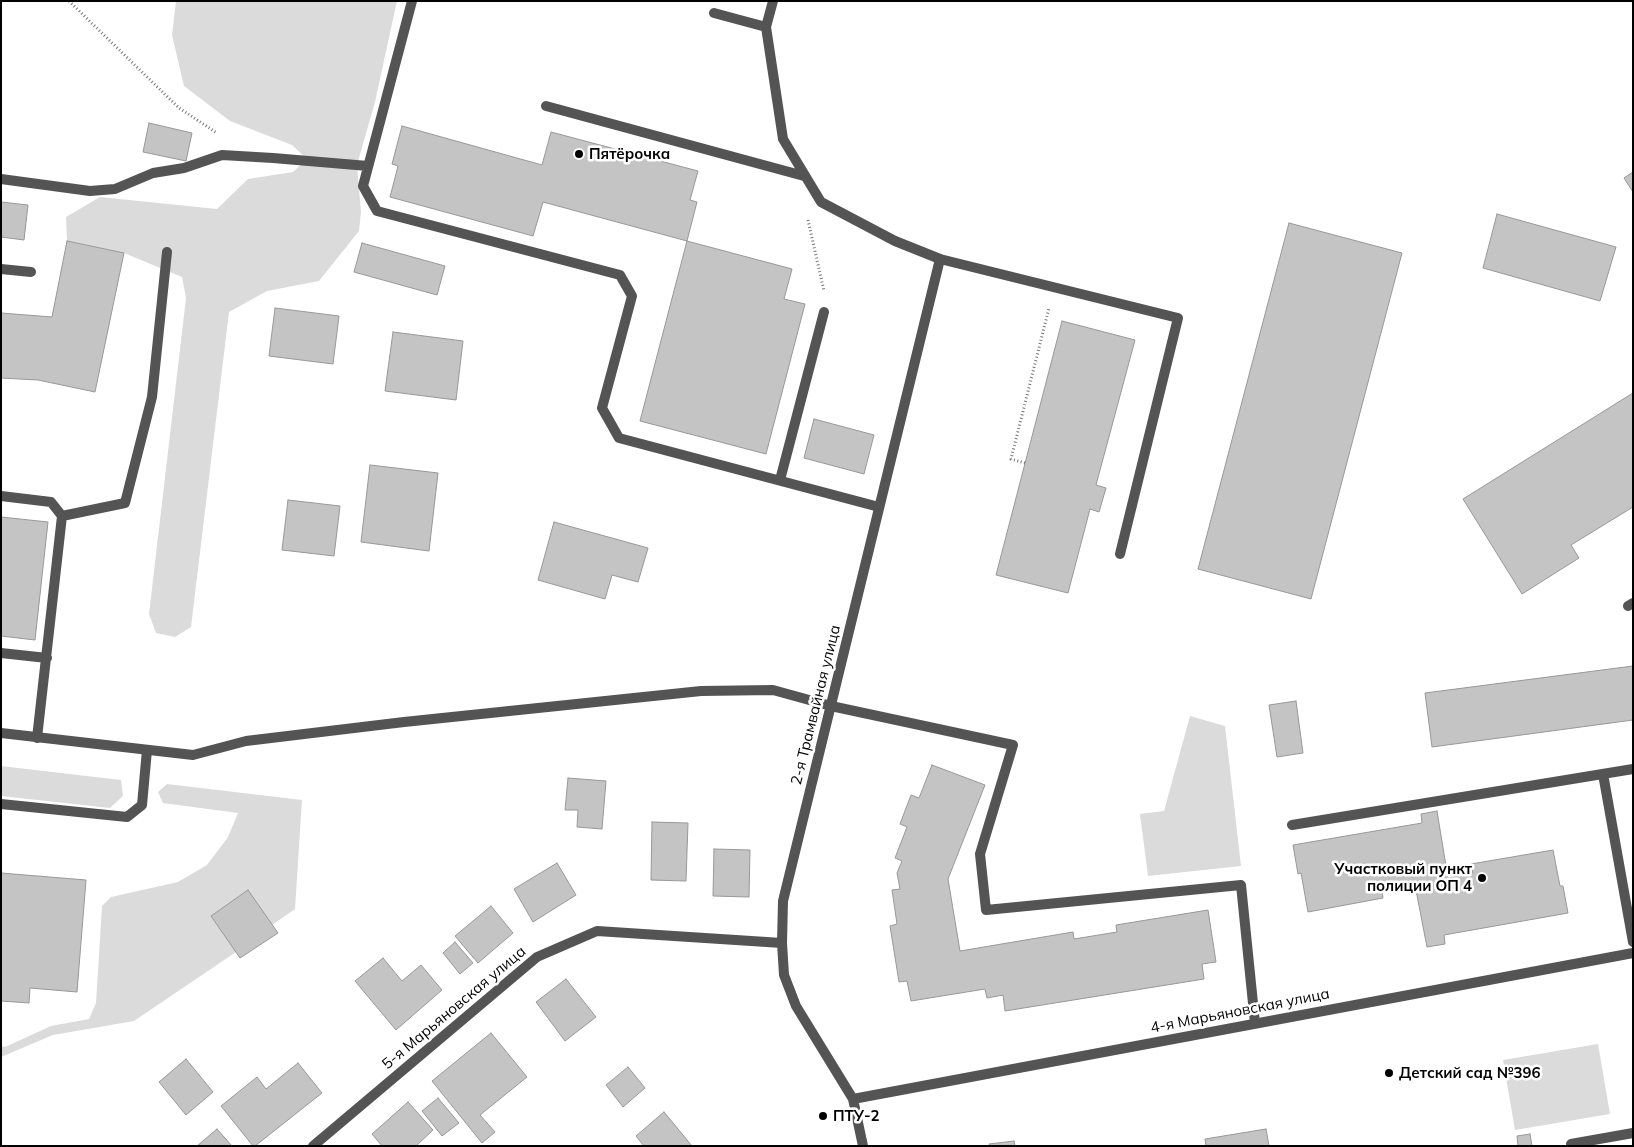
<!DOCTYPE html>
<meta charset="utf-8">
<style>
body{margin:0}
#map{position:relative;width:1634px;height:1147px;overflow:hidden;background:#fff;font-family:Mulish,sans-serif}
canvas{display:block}
.frame{position:absolute;inset:0;border:2px solid #000;pointer-events:none}
</style>
<div id="map">
<canvas width="1634" height="1147"></canvas>
<div class="frame"></div>
</div>
<script>
const c = document.querySelector('canvas').getContext('2d');
c.lineJoin = 'round';
function fill(path, color) {
  c.fillStyle = color;
  c.fill(path, 'evenodd');
}
function toPath(rows) {
  const path = new Path2D();
  for (const r of rows) {
    path.moveTo(r[0], r[1]);
    for (let i = 2; i < r.length; i += 2) path.lineTo(r[i], r[i + 1]);
  }
  return path;
}
function trace(path, color, width, dash) {
  c.strokeStyle = color;
  c.lineWidth = width;
  c.lineCap = dash ? 'butt' : 'round';
  c.setLineDash(dash || []);
  c.stroke(path);
}
function drawText(font, color, halo, rows, align = 'center') {
  c.font = font + ' Mulish,sans-serif';
  c.lineWidth = 5;
  c.setLineDash([]);
  c.textBaseline = 'middle';
  c.strokeStyle = halo;
  c.fillStyle = color;
  for (const [text, x, y, turn = 0] of rows) {
    c.save();
    c.translate(x, y);
    c.rotate((+turn || 0) * Math.PI / 180);
    c.textAlign = isNaN(turn) ? turn : align;
    if (halo) c.strokeText(text, 0, 0);
    c.fillText(text, 0, 0);
    c.restore();
  }
}
fill(toPath([
 [176,1,397,1,375,102,357,165,361,212,359,231,319,281,267,291,229,312,191,627,175,637,156,633,149,614,186,298,182,277,124,253,67,241,66,217,100,197,217,209,248,179,293,172,307,159,292,145,230,121,184,86,172,35],
 [1190,716,1225,726,1241,866,1148,876,1140,814,1164,811],
 [1,766,121,780,123,796,110,808,1,796],
 [167,784,302,800,295,909,272,925,248,890,211,916,236,952,134,1021,53,1035,1,1057,1,1046,5,1047,51,1026,89,1019,96,1003,102,906,111,897,178,882,207,865,228,837,238,813,163,803,158,792],
 [1598,1044,1610,1114,1515,1130,1503,1060]
]), '#dbdbdb');
const building = toPath([
 [149,123,192,133,186,161,143,152,149,123],
 [402,126,542,165,551,132,698,171,690,200,697,202,687,241,543,202,533,236,390,197,398,166,392,164,402,126],
 [1633,172,1633,192,1624,178,1633,172],
 [1,202,28,205,24,240,1,237,1,202],
 [1497,214,1616,247,1600,301,1483,268,1497,214],
 [1289,223,1402,253,1311,599,1198,569,1289,223],
 [67,241,124,253,95,392,38,380,1,378,1,313,52,317,67,241],
 [687,241,792,269,784,299,805,304,766,454,640,421,687,241],
 [362,243,445,266,437,295,354,272,362,243],
 [275,308,339,316,333,364,269,356,275,308],
 [1062,321,1135,340,1096,485,1106,488,1099,512,1090,509,1068,593,996,575,1062,321],
 [393,332,463,341,456,400,385,391,393,332],
 [1633,393,1633,507,1571,545,1579,558,1522,594,1463,499,1633,393],
 [814,419,874,435,864,474,804,458,814,419],
 [370,465,438,473,429,551,361,542,370,465],
 [288,500,340,506,334,556,282,550,288,500],
 [1,517,48,522,35,640,1,636,1,517],
 [554,522,648,548,638,582,612,575,605,599,538,580,554,522],
 [1633,666,1633,720,1432,747,1425,693,1633,666],
 [1296,701,1303,753,1277,757,1269,705,1296,701],
 [932,765,985,785,948,879,960,951,1073,932,1074,939,1117,932,1116,925,1208,910,1216,962,1202,964,1204,979,1005,1011,1003,995,987,998,985,989,911,1001,907,981,899,982,890,926,897,924,892,890,900,889,897,873,902,861,895,858,907,827,900,824,911,795,919,798,932,765],
 [568,778,606,781,602,829,577,827,578,810,565,810,568,778],
 [1437,811,1448,878,1473,873,1471,864,1553,850,1560,886,1563,886,1568,913,1444,935,1445,944,1427,947,1415,885,1382,891,1383,898,1308,912,1301,873,1298,874,1293,845,1422,823,1421,814,1437,811],
 [652,822,688,823,686,881,651,880,652,822],
 [714,849,750,850,749,897,713,896,714,849],
 [557,863,576,895,533,922,514,889,557,863],
 [1,873,86,880,77,992,30,988,29,1003,1,1001,1,873],
 [248,890,278,933,240,958,211,916,248,890],
 [491,906,513,933,478,963,455,936,491,906],
 [455,942,473,963,460,974,443,953,455,942],
 [383,958,402,981,421,965,442,990,396,1030,355,981,383,958],
 [566,979,596,1017,565,1041,536,1002,566,979],
 [491,1033,527,1077,480,1115,495,1132,482,1143,432,1081,491,1033],
 [186,1059,213,1092,186,1115,159,1082,186,1059],
 [298,1063,322,1093,255,1146,253,1146,221,1106,257,1077,266,1089,298,1063],
 [628,1067,645,1088,623,1107,606,1085,628,1067],
 [438,1098,459,1123,442,1136,422,1111,438,1098],
 [408,1102,433,1130,416,1146,382,1146,372,1134,408,1102],
 [664,1112,692,1146,644,1146,636,1136,664,1112],
 [217,1129,232,1146,197,1146,217,1129],
 [1266,1129,1269,1146,1206,1146,1205,1139,1266,1129],
 [1530,1134,1532,1146,1518,1146,1517,1136,1530,1134],
 [1014,1141,1015,1146,990,1146,989,1144,1014,1141]
]);
fill(building, '#c4c4c4');
trace(building, '#989898', 1);
trace(toPath([
 [69,1,179,108,217,133],
 [808,220,824,291],
 [1025,463,1011,459,1049,308]
]), '#767676', 3, [1, 2.5]);
trace(toPath([
 [412,1,363,186,377,211,620,275,632,296,602,408,619,438,879,507],
 [773,1,766,27,783,139,821,202,895,241,940,259,1178,318,1120,554],
 [714,13,766,27],
 [546,106,804,176],
 [1,179,90,191,115,189,153,173,184,168,222,155,273,158,368,166],
 [1,269,31,272],
 [780,480,824,312],
 [1,496,51,502,62,516,37,738],
 [62,516,125,503,152,397,167,252],
 [1628,606,1633,603],
 [1,653,47,658],
 [831,706,1013,745,980,854,986,910,1241,885,1255,1023],
 [1603,774,1633,942],
 [1,804,127,817,142,805,147,750],
 [1292,825,1633,769],
 [1571,1144,1633,1133]
]), '#545454', 10);
trace(toPath([
 [1,733,193,755,246,741,404,722,701,691,773,690,831,706],
 [853,1099,1633,953],
 [313,1146,537,957,597,931,782,943],
 [863,1146,853,1099,796,1006,784,975,782,943,783,901,940,259]
]), '#545454', 10);
for (const [x, y, r, color] of [
 [579,154,5,"#000"],
 [1482,878,5,"#000"],
 [1389,1073,5,"#000"],
 [823,1116,5,"#000"]
]) {
  const dot = new Path2D();
  dot.arc(x, y, r, 0, 2 * Math.PI);
  c.fillStyle = color;
  c.fill(dot);
  trace(dot, '#fff', 2);
}
drawText('bold 15px', '#000', '#fff', [
 ["Пятёрочка",589,154],
 ["Участковый пункт",1472,869,"right"],
 ["полиции ОП 4",1472,886,"right"],
 ["Детский сад №396",1399,1073],
 ["ПТУ-2",833,1116]
], 'left');
drawText('15px', '#000', '#fff', [
 ["2-я Трамвайная улица",816,705,-76],
 ["5-я Марьяновская улица",454,1008,-40],
 ["4-я Марьяновская улица",1240,1011,-11]
]);
</script>
